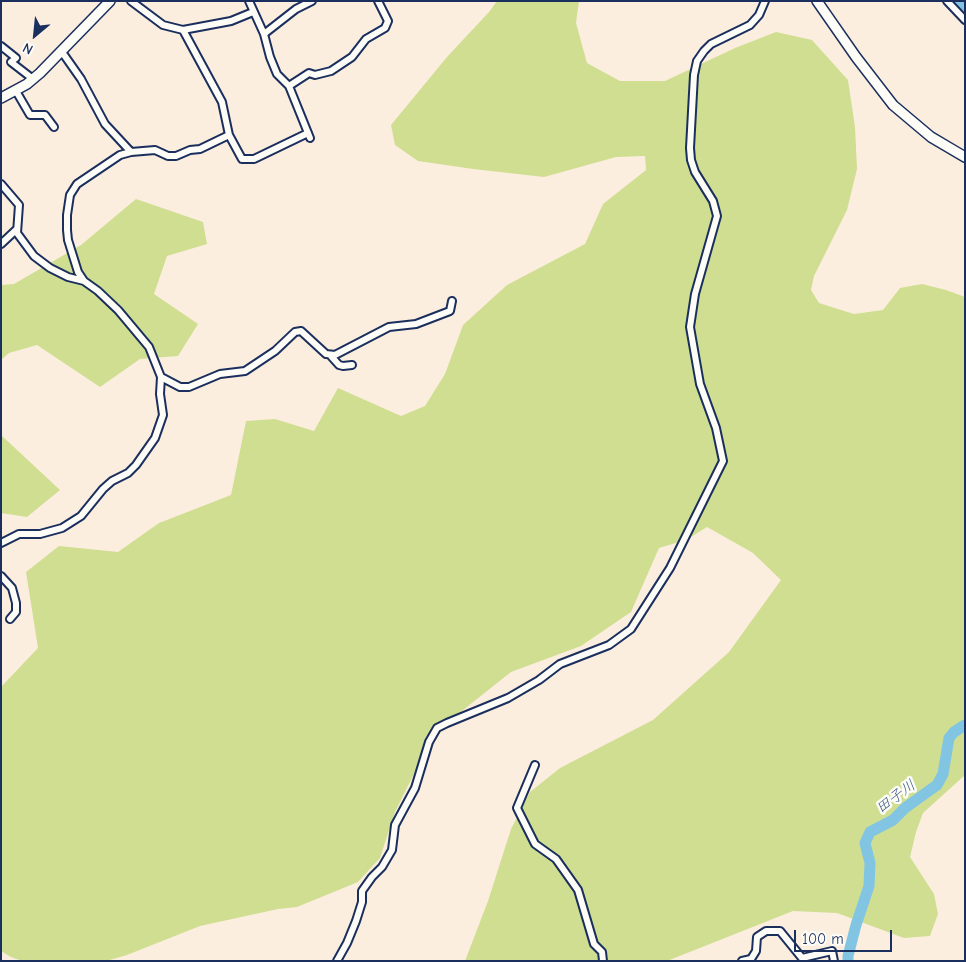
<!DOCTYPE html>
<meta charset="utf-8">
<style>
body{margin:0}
#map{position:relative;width:966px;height:962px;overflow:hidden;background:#fceedf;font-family:"Comic Neue",sans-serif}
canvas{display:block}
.frame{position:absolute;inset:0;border:2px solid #1b2f5e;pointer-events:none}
.north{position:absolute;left:10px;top:10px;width:50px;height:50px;-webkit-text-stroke:4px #fdfcf7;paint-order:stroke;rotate:208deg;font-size:14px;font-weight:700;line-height:20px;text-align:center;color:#1b2f5e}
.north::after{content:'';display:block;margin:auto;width:18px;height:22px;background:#1b2f5e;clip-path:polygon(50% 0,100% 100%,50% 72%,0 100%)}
.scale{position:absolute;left:794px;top:930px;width:98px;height:22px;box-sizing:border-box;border:2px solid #1b2f5e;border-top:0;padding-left:6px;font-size:15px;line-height:18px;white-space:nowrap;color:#1b2f5e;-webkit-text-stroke:4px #fdfcf7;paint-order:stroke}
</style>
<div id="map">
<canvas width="966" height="962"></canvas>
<div class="frame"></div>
<div class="north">N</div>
<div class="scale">100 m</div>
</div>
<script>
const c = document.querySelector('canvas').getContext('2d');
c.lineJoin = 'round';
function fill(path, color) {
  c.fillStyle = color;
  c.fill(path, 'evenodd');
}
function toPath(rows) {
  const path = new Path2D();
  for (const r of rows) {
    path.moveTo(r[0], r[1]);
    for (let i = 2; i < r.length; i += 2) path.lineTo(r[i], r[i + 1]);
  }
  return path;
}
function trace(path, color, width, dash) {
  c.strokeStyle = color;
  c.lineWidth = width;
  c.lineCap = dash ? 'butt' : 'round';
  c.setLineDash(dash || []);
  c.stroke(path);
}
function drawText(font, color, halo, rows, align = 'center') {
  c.font = font + ' "Comic Neue","Klee One",sans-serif';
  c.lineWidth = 5;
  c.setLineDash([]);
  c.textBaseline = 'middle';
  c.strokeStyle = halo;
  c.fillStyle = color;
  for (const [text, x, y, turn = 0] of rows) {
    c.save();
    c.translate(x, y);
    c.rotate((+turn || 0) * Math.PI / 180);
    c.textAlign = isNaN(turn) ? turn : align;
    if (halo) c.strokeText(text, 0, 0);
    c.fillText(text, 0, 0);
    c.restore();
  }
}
fill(toPath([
 [497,1,579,1,576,23,587,63,620,81,665,81,735,48,776,32,812,40,848,80,855,127,857,169,847,210,814,276,811,290,819,303,854,314,883,310,900,288,922,284,946,290,965,297,965,775,923,813,916,832,910,857,934,894,938,914,930,936,904,938,837,913,793,911,667,961,465,961,488,901,511,829,530,792,560,768,653,720,729,652,781,580,753,553,707,527,686,540,659,548,631,612,581,646,511,672,448,722,424,754,395,812,380,858,358,882,297,907,278,909,200,926,127,955,106,961,22,961,11,957,1,951,1,687,38,648,26,572,59,546,118,552,159,523,231,495,246,421,275,419,314,431,338,388,401,416,425,406,445,374,463,325,507,285,585,244,603,204,646,170,645,156,616,157,544,177,473,169,418,161,395,145,391,125,447,57,489,12],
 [136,199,203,222,207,244,167,256,154,294,198,324,178,356,140,359,100,387,37,345,9,353,1,360,1,285,14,284,81,245],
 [1,435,60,490,27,517,1,513]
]), '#d0de91');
trace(toPath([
 [959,1,965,6],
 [848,961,848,956,856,925,869,886,870,863,865,843,870,832,893,820,905,808,937,785,943,774,949,738,954,732,965,725]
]), '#82c5e3', 11);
const street = toPath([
 [131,1,163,25,183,30,222,102,229,135],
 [249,1,264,34,270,57,277,74,289,86,310,138],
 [947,1,965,20],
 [183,30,231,21,253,12],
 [264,34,296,9,312,1],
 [1,46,16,58,11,62,33,79],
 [62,52,81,79,105,124,131,152],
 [289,86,309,73,315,75,331,71,352,57,366,39,385,28,388,21,378,1],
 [16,91,30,115,45,115,54,127],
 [1,184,19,205,17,233,34,256,50,268,68,277,84,281],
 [1,244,17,229],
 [330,355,339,365,343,366,352,365],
 [161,377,180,387,189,387,220,374,245,371,275,351,295,332,301,331,326,354,335,355,389,327,416,324,450,311,452,301],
 [1,543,19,534,40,534,62,528,81,516,103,489,112,481,128,473,136,465,155,438,163,415,160,394,161,377,149,347,118,310,98,291,84,281,78,272,68,240,67,230,67,215,70,195,77,184,120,155,131,152,155,150,168,156,176,156,190,150,200,149,229,135,242,159,254,159,308,133],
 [1,576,12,588,16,603,16,612,10,619],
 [535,765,517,808,535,844,556,859,578,890,594,944,602,952,603,961],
 [337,961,347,943,356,921,362,902,362,891,372,877,382,867,392,850,395,825,415,788,429,742,437,728,447,723,508,698,539,680,560,664,609,645,631,629,670,568,723,461,716,428,700,384,690,327,695,294,717,216,713,201,695,172,691,160,690,148,694,75,697,61,704,51,711,44,750,25,759,15,765,1],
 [742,961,751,959,756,951,757,937,766,931,780,931,802,958,832,951,834,961]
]);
const secondary = toPath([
 [817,1,856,57,893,105,931,137,965,157],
 [1,98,27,84,40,73,110,1]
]);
trace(street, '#1b2f5e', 10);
trace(secondary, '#1b2f5e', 12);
trace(street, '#fdfcf7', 6);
trace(secondary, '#fdfcf7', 9);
drawText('italic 15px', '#3a5c86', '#fdfcf7', [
 ["田子川",896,797,-36]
]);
</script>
